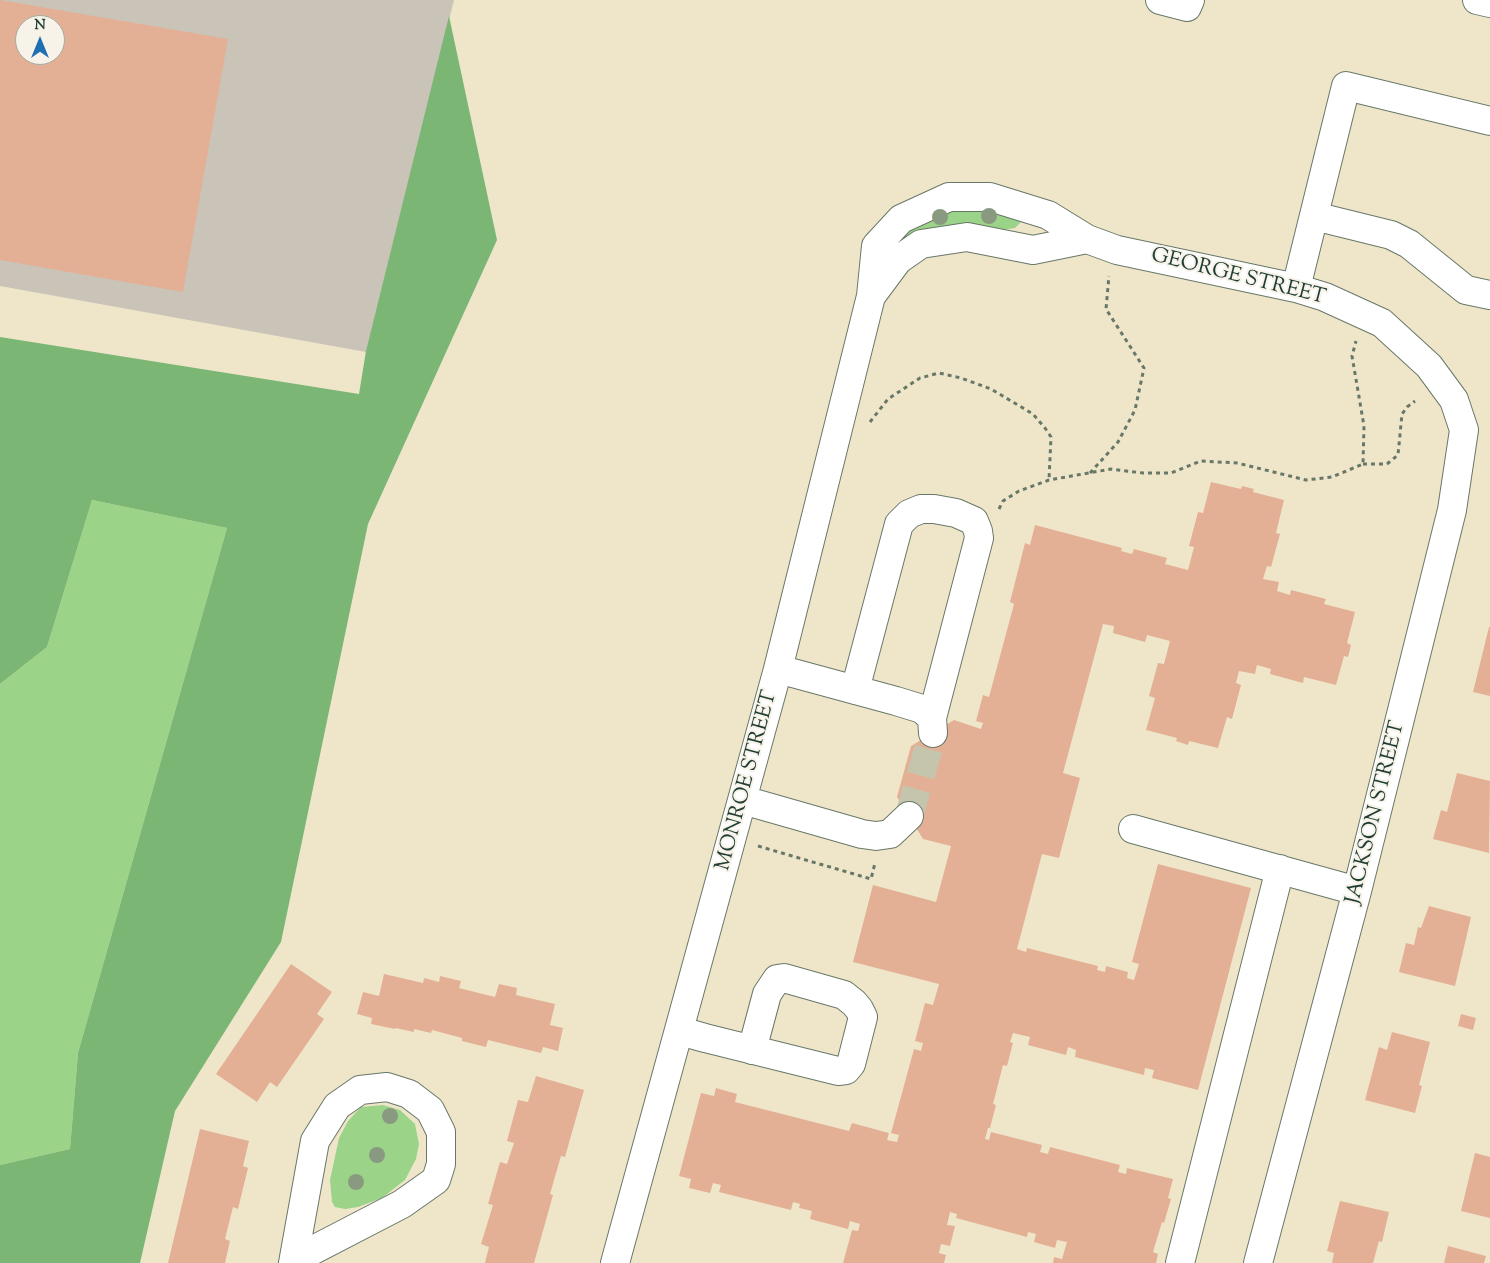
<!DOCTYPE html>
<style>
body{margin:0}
#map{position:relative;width:1490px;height:1263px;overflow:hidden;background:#efe6ca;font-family:"Sorts Mill Goudy",serif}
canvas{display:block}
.north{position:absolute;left:15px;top:15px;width:50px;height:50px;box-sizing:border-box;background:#f7f3e8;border:1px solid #a1aaa0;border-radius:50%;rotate:0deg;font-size:14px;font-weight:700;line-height:20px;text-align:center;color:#1f3d34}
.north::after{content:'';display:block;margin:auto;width:18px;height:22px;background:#1f6fb2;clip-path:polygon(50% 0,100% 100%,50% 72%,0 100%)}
</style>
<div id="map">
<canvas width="1490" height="1263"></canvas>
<div class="north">N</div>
</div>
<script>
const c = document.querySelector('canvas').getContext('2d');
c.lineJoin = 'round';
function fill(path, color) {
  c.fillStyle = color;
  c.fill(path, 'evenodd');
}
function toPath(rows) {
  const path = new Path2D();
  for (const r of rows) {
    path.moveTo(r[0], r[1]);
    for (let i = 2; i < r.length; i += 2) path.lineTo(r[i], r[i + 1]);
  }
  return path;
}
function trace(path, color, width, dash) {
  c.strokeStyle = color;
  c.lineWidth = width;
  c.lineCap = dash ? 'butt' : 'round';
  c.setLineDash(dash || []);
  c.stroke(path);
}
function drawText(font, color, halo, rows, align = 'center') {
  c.font = font + ' "Sorts Mill Goudy",serif';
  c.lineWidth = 4;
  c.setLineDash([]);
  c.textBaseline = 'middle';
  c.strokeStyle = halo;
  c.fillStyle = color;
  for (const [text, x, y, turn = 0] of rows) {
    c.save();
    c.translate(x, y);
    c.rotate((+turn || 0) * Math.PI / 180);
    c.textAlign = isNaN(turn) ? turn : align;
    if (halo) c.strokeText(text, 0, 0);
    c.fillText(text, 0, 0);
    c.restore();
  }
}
fill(toPath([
 [0,0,454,0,366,352,0,286],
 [25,25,55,25,55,55,25,55]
]), '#cac3b8');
fill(toPath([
 [967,205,1012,213,1022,221,1015,228,996,231,972,227,942,226,927,233,887,258,900,231,920,216],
 [92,500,227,528,78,1053,70,1149,0,1165,0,684,47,647],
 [383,1105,400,1110,415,1124,419,1144,416,1159,405,1180,382,1198,358,1207,345,1209,335,1207,332,1202,330,1180,339,1138,348,1121,361,1107]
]), '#9bd488');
fill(toPath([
 [449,16,497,240,368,524,281,942,175,1111,140,1263,0,1263,0,1165,70,1149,78,1053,227,528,92,500,47,647,0,684,0,337,359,394,366,351]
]), '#7cb674');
fill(toPath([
 [0,0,228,39,183,292,0,260],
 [25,25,55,25,55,55,25,55],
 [1211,482,1241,489,1242,486,1254,489,1253,492,1284,500,1276,533,1280,534,1271,567,1267,566,1263,579,1279,582,1277,591,1290,595,1291,590,1326,599,1324,604,1355,612,1347,643,1351,645,1348,657,1344,656,1336,685,1304,677,1303,683,1270,674,1271,669,1257,665,1255,674,1239,671,1236,683,1241,685,1232,719,1227,717,1218,748,1189,741,1188,745,1176,741,1177,738,1146,730,1155,698,1149,696,1158,663,1164,664,1170,641,1147,635,1145,642,1113,633,1114,626,1103,624,1063,773,1080,778,1059,858,1042,854,1017,949,1026,952,1027,948,1098,966,1097,970,1105,972,1106,966,1128,972,1127,978,1134,980,1139,964,1132,962,1158,864,1251,888,1198,1090,1152,1078,1154,1070,1145,1068,1144,1075,1075,1057,1076,1050,1068,1047,1066,1055,1028,1045,1030,1037,1013,1033,1010,1042,1013,1043,1007,1066,1003,1065,993,1104,996,1105,990,1128,988,1128,985,1139,989,1140,991,1132,1042,1145,1040,1152,1048,1154,1050,1147,1120,1165,1118,1172,1126,1174,1127,1168,1173,1179,1168,1198,1171,1199,1164,1223,1162,1222,1153,1252,1158,1254,1156,1263,1053,1263,1054,1257,1062,1259,1067,1242,1057,1240,1055,1248,1034,1242,1036,1234,1028,1232,1027,1237,956,1218,957,1214,950,1212,947,1225,955,1226,950,1246,941,1244,939,1253,946,1255,944,1263,843,1263,852,1230,858,1231,860,1224,850,1221,848,1229,810,1219,812,1211,799,1208,800,1204,793,1202,791,1210,719,1192,721,1185,713,1183,710,1193,689,1188,691,1179,679,1176,701,1093,714,1096,716,1088,737,1094,735,1102,849,1131,852,1123,889,1133,887,1140,897,1142,899,1135,891,1133,914,1049,921,1051,923,1043,915,1041,925,1003,933,1005,939,984,853,962,873,885,936,902,951,846,923,839,897,797,911,746,954,720,981,729,983,723,976,721,983,695,989,697,1014,604,1010,602,1025,543,1030,545,1035,525,1122,548,1121,551,1132,554,1134,549,1167,558,1165,564,1188,570,1194,547,1189,546,1198,512,1203,513],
 [1489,627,1490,627,1490,696,1473,692],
 [1457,773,1490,781,1489,853,1433,839,1441,810,1447,812],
 [1429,906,1471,917,1455,986,1399,972,1406,943,1414,945,1418,927,1421,928],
 [291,964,332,992,317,1014,324,1019,277,1087,270,1082,257,1102,216,1074],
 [384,974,423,983,424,978,439,982,440,976,461,981,459,988,495,997,499,984,517,988,516,995,555,1004,550,1025,563,1028,558,1051,543,1047,541,1053,488,1040,486,1047,462,1041,462,1038,432,1030,431,1033,414,1029,414,1032,395,1028,395,1029,371,1024,372,1018,357,1014,363,992,379,996],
 [1461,1014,1476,1018,1473,1030,1458,1026],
 [1392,1032,1430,1042,1419,1085,1422,1086,1415,1113,1365,1100,1379,1047,1387,1050],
 [536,1076,584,1090,565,1157,561,1156,550,1194,553,1195,534,1263,485,1263,489,1247,481,1244,493,1205,488,1204,500,1162,507,1164,514,1143,507,1141,518,1100,528,1102],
 [200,1129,249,1141,243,1166,248,1168,238,1209,233,1207,225,1239,230,1241,225,1263,168,1263],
 [1475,1153,1490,1157,1490,1218,1461,1211],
 [1340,1201,1389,1212,1382,1242,1379,1241,1373,1263,1332,1263,1334,1253,1327,1251],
 [1448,1246,1486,1256,1484,1263,1444,1263]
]), '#e3b095');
trace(toPath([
 [909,816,933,733]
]), '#c5c4ac', 28, [28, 14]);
const minor = toPath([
 [1160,0,1187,7,1190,0],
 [1477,0,1490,3],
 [1314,216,1391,235,1409,244,1466,290,1490,295],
 [1296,288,1346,86,1490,121],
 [872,295,898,260,921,244,967,237,1033,250,1087,239],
 [778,669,896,701,922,709,932,718,933,733],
 [855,690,899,524,909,514,921,509,934,509,956,513,974,521,978,531,979,538,932,718],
 [743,800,862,834,876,836,890,834,909,816],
 [1133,829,1357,891],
 [680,1031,705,1038,838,1071,846,1070,851,1064,863,1017,859,1009,854,1003,844,995,784,978,777,979,767,994,752,1050],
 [293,1263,315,1141,337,1106,360,1090,387,1087,409,1094,430,1110,441,1132,441,1164,436,1180,402,1204,294,1260],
 [615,1263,778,669,871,296,876,246,901,219,949,197,990,197,1048,215,1087,239,1117,250,1296,288,1325,297,1382,323,1429,366,1454,400,1464,430,1452,510,1357,891,1258,1263],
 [1180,1263,1280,869]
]);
trace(minor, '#687868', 30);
trace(toPath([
 [870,422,888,399,920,378,939,373,961,378,991,389,1033,414,1045,428,1051,437,1049,480],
 [1363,464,1387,464,1398,455,1402,414,1407,407,1415,401],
 [1090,473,1118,442,1135,410,1144,368,1106,309,1109,276],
 [999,509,1003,501,1019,491,1049,480,1111,469,1143,473,1171,473,1201,461,1237,463,1306,480,1332,477,1363,464,1364,426,1352,356,1356,341],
 [758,846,871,879,875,863]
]), '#687868', 3, [4, 4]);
trace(minor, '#fff', 28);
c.fillStyle = '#8a9a81';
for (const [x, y] of [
 [989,216],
 [940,217],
 [390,1116],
 [377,1155],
 [356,1182]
]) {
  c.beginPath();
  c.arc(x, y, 8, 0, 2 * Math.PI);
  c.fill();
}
drawText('21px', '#1f3d34', '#f7f3e8', [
 ["GEORGE STREET",1238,278,14],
 ["MONROE STREET",748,781,-75],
 ["JACKSON STREET",1377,813,-76]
]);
</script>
